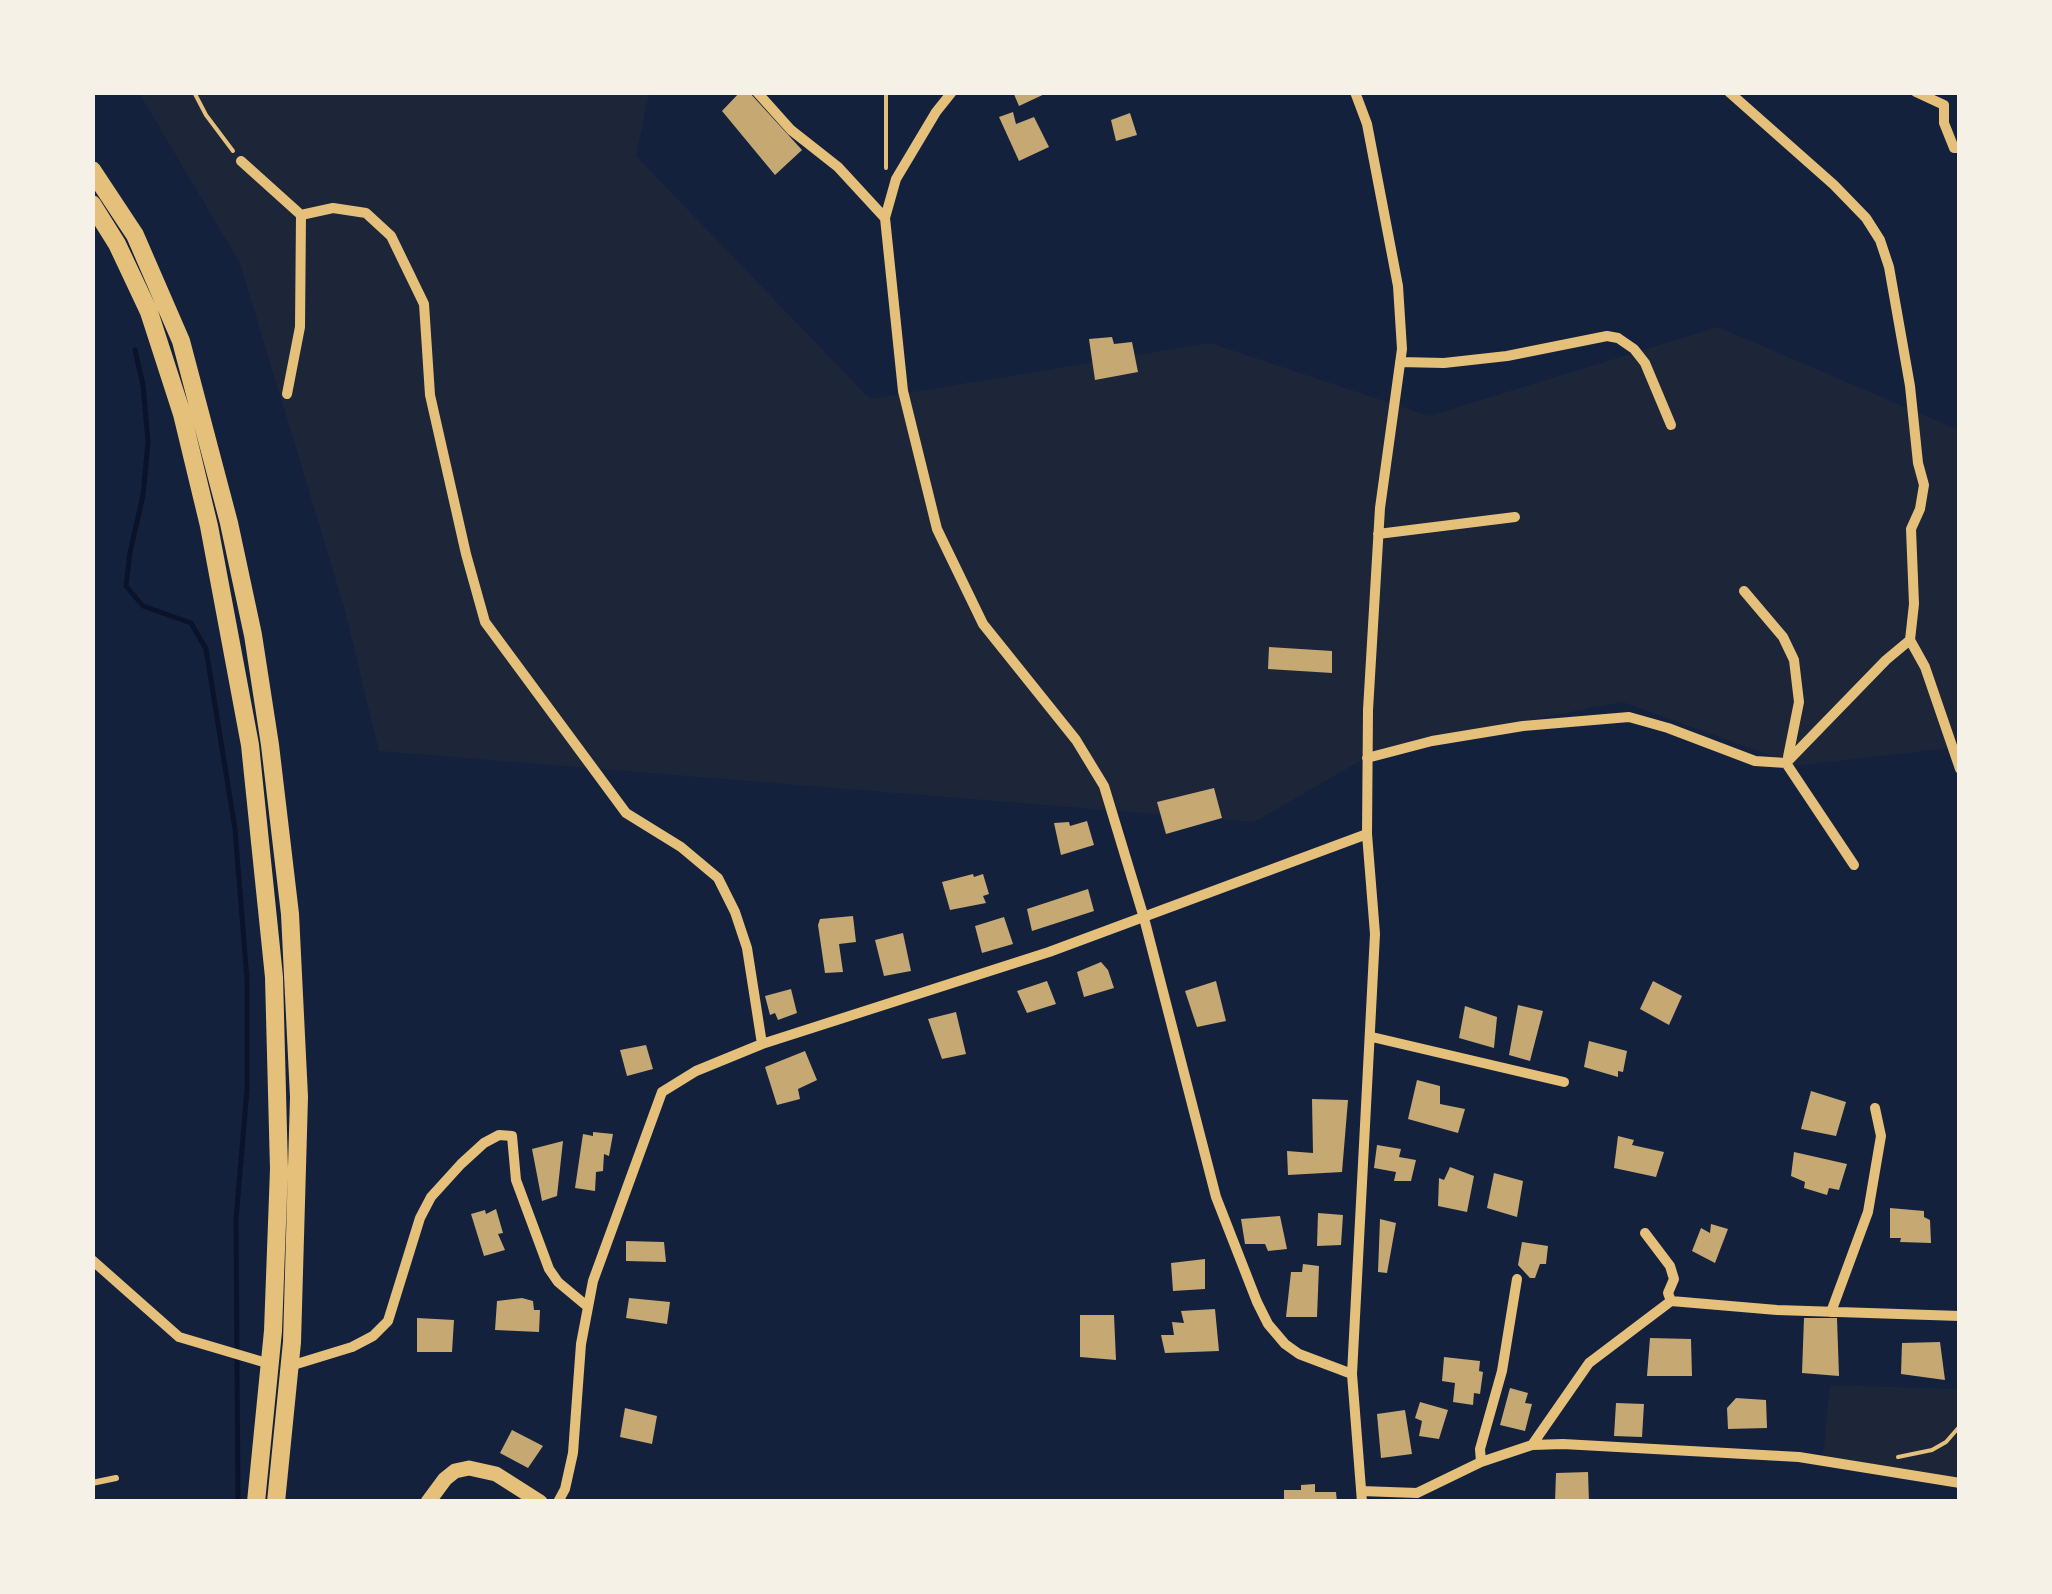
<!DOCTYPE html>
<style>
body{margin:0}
#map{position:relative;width:2052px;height:1594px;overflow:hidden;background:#14213d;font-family:"Noto Sans",sans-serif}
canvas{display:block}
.frame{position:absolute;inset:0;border:95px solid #f6f1e7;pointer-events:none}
</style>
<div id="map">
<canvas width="2052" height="1594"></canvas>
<div class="frame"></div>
</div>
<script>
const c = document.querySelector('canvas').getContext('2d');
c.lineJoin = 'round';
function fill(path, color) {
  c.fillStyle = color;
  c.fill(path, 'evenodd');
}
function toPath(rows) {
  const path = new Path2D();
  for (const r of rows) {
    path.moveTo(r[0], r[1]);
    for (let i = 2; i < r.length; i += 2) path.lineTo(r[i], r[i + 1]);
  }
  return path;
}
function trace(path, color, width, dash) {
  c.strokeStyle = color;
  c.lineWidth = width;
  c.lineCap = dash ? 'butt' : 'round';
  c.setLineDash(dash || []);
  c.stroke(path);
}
fill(toPath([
 [139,93,649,93,636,156,870,399,1210,343,1429,416,1718,327,1959,430,1959,747,1786,767,1767,754,1622,702,1381,749,1254,822,379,751,344,607,240,263],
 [1830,1385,1958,1389,1959,1480,1823,1456]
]), '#1d2539');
trace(toPath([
 [135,350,143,385,148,442,143,496,130,552,126,586,143,606,191,623,206,649,235,829,247,979,247,1090,236,1219,238,1502]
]), '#0b132b', 5);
fill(toPath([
 [740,92,749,92,802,150,775,175,722,111],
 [1013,92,1049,92,1019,106],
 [1013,112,1016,124,1034,117,1049,147,1019,161,999,117],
 [1130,113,1137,135,1116,141,1111,120],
 [1112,337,1114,344,1132,342,1138,372,1095,380,1089,339],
 [1269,647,1332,651,1332,673,1268,669],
 [1214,788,1222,818,1166,834,1157,802],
 [1087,821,1094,845,1061,855,1054,823,1069,822,1070,826],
 [973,874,974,877,983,874,989,894,983,896,986,903,950,910,942,882],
 [1088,889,1094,911,1032,931,1027,909],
 [853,916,856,942,839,944,843,972,825,973,818,925,820,919],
 [1004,917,1013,944,982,953,975,926],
 [903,933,911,971,884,976,875,940],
 [1101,962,1108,970,1114,988,1084,997,1077,972],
 [1047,981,1056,1004,1027,1013,1017,991],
 [1216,981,1226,1021,1197,1027,1185,991],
 [1653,981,1682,996,1669,1025,1640,1009],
 [791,989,797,1013,778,1020,775,1013,770,1015,765,996],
 [1518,1005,1543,1011,1530,1061,1509,1055],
 [1465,1006,1497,1017,1494,1048,1459,1038],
 [956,1012,966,1054,942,1059,928,1019],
 [1589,1041,1627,1051,1623,1072,1618,1071,1618,1077,1584,1067],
 [646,1045,653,1069,627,1076,620,1050],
 [805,1051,817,1080,798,1089,800,1099,777,1105,765,1067],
 [1417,1080,1440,1086,1440,1104,1465,1109,1458,1133,1408,1119],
 [1811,1091,1846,1102,1836,1136,1801,1129],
 [1312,1099,1348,1100,1342,1172,1288,1175,1287,1151,1313,1153],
 [593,1132,613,1134,609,1156,604,1154,603,1171,596,1172,595,1191,575,1188,583,1134,593,1136],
 [1618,1136,1634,1140,1632,1145,1664,1152,1656,1177,1614,1168],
 [563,1141,557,1196,542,1201,532,1149],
 [1377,1145,1401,1149,1399,1157,1416,1160,1411,1181,1394,1181,1396,1172,1374,1168],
 [1794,1152,1847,1164,1839,1190,1829,1188,1827,1195,1804,1188,1805,1182,1791,1176],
 [1450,1167,1474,1176,1467,1212,1438,1206,1439,1178,1444,1180],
 [1494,1173,1523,1181,1517,1217,1487,1208],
 [1890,1208,1924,1211,1924,1217,1930,1220,1931,1243,1900,1242,1901,1238,1890,1238],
 [496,1209,503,1233,498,1234,505,1250,484,1256,471,1214,485,1210,486,1214],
 [1318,1213,1343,1215,1341,1245,1317,1246],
 [1280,1216,1287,1249,1268,1251,1265,1244,1245,1244,1241,1219],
 [1380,1219,1396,1223,1387,1273,1378,1272],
 [1711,1224,1728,1229,1715,1263,1692,1251,1701,1228,1710,1233],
 [626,1241,664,1242,666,1262,626,1261],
 [1522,1242,1548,1246,1546,1264,1540,1264,1535,1278,1530,1278,1518,1265],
 [1205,1259,1205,1289,1173,1291,1171,1263],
 [1303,1264,1319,1266,1317,1317,1286,1317,1291,1272,1302,1272],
 [522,1298,533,1301,534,1310,540,1310,539,1332,495,1330,497,1301],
 [629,1298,670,1302,667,1324,626,1318],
 [1215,1309,1219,1351,1165,1353,1161,1335,1174,1335,1172,1322,1184,1323,1181,1311],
 [1080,1315,1114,1315,1116,1360,1080,1357],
 [417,1318,454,1320,452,1352,417,1352],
 [1804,1318,1837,1318,1839,1376,1802,1373],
 [1650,1338,1691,1339,1692,1376,1647,1376],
 [1940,1342,1945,1380,1901,1374,1902,1343],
 [1444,1357,1480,1361,1479,1371,1483,1372,1480,1394,1474,1393,1473,1405,1453,1402,1455,1383,1442,1381],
 [1510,1388,1528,1393,1525,1403,1532,1404,1525,1431,1500,1425],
 [1736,1398,1766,1400,1767,1428,1728,1429,1727,1408],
 [1420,1402,1448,1410,1439,1439,1419,1436,1422,1421,1415,1418],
 [1616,1403,1644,1404,1642,1437,1614,1436],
 [625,1408,657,1416,652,1444,620,1437],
 [1405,1410,1412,1454,1381,1458,1377,1414],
 [512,1430,543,1446,528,1468,500,1453],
 [1588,1472,1589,1502,1555,1502,1556,1473],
 [1315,1484,1315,1492,1336,1492,1337,1502,1284,1502,1284,1490,1301,1490,1301,1485]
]), '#c6a872');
trace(toPath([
 [194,92,206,115,233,151],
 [886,92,886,168],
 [1898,1457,1932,1450,1946,1442,1960,1426]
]), '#e5c07b', 4);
trace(toPath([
 [92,1483,116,1478]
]), '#e5c07b', 6);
trace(toPath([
 [757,92,791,130,838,167,885,218,896,179,936,112,952,92],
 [1355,92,1367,124,1398,286,1402,349,1380,508,1368,710,1367,834,1375,934,1352,1374,1362,1502],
 [1729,92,1834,185,1866,218,1880,240,1889,267,1910,386,1918,463,1924,485,1920,509,1911,529,1914,604,1910,640],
 [1916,92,1944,105,1944,123,1954,148,1960,148],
 [241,161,301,215],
 [885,218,903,391,937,529,983,624,1076,740,1104,786,1144,918,1216,1197,1257,1302,1268,1324,1285,1344,1299,1354,1352,1374],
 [1400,362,1444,363,1507,356,1607,336,1618,338,1634,349,1645,363,1671,425],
 [287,394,300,327,301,215,333,208,366,213,391,236,424,304,430,395,466,554,485,622,626,813,681,847,718,878,735,912,747,948,762,1044],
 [1378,534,1515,517],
 [1744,591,1783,637,1794,660,1799,702,1788,757],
 [1367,758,1432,741,1523,726,1629,717,1668,728,1755,761,1786,763],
 [1786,763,1886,660,1910,640,1925,667,1960,769],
 [1786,763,1854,865],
 [1372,1037,1564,1082],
 [1645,1233,1670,1266,1674,1279,1668,1293,1671,1301],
 [92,1260,179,1337,270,1364],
 [1831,1312,1868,1212,1881,1136,1875,1108],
 [290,1366,352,1347,373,1336,388,1321,420,1218,431,1197,461,1164,484,1143,499,1135,512,1136,516,1180,549,1269,558,1282,588,1307],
 [1532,1445,1589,1363,1671,1301,1777,1310,1960,1316],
 [1481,1462,1480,1449,1502,1371,1517,1279],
 [1361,1491,1417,1493,1481,1462,1532,1445,1563,1444,1799,1457,1960,1483],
 [558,1502,565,1489,573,1453,581,1344,593,1281,662,1092,696,1071,762,1044,1049,952,1367,834]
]), '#e5c07b', 10);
trace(toPath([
 [428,1502,445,1479,455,1471,469,1468,496,1474,540,1502]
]), '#e5c07b', 15);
trace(toPath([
 [92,170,135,235,181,341,229,523,253,635,270,745,290,914,299,1097,292,1342,276,1502],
 [92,204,117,244,149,312,182,414,209,526,250,745,274,977,279,1169,273,1331,256,1502]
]), '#e5c07b', 18);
</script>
